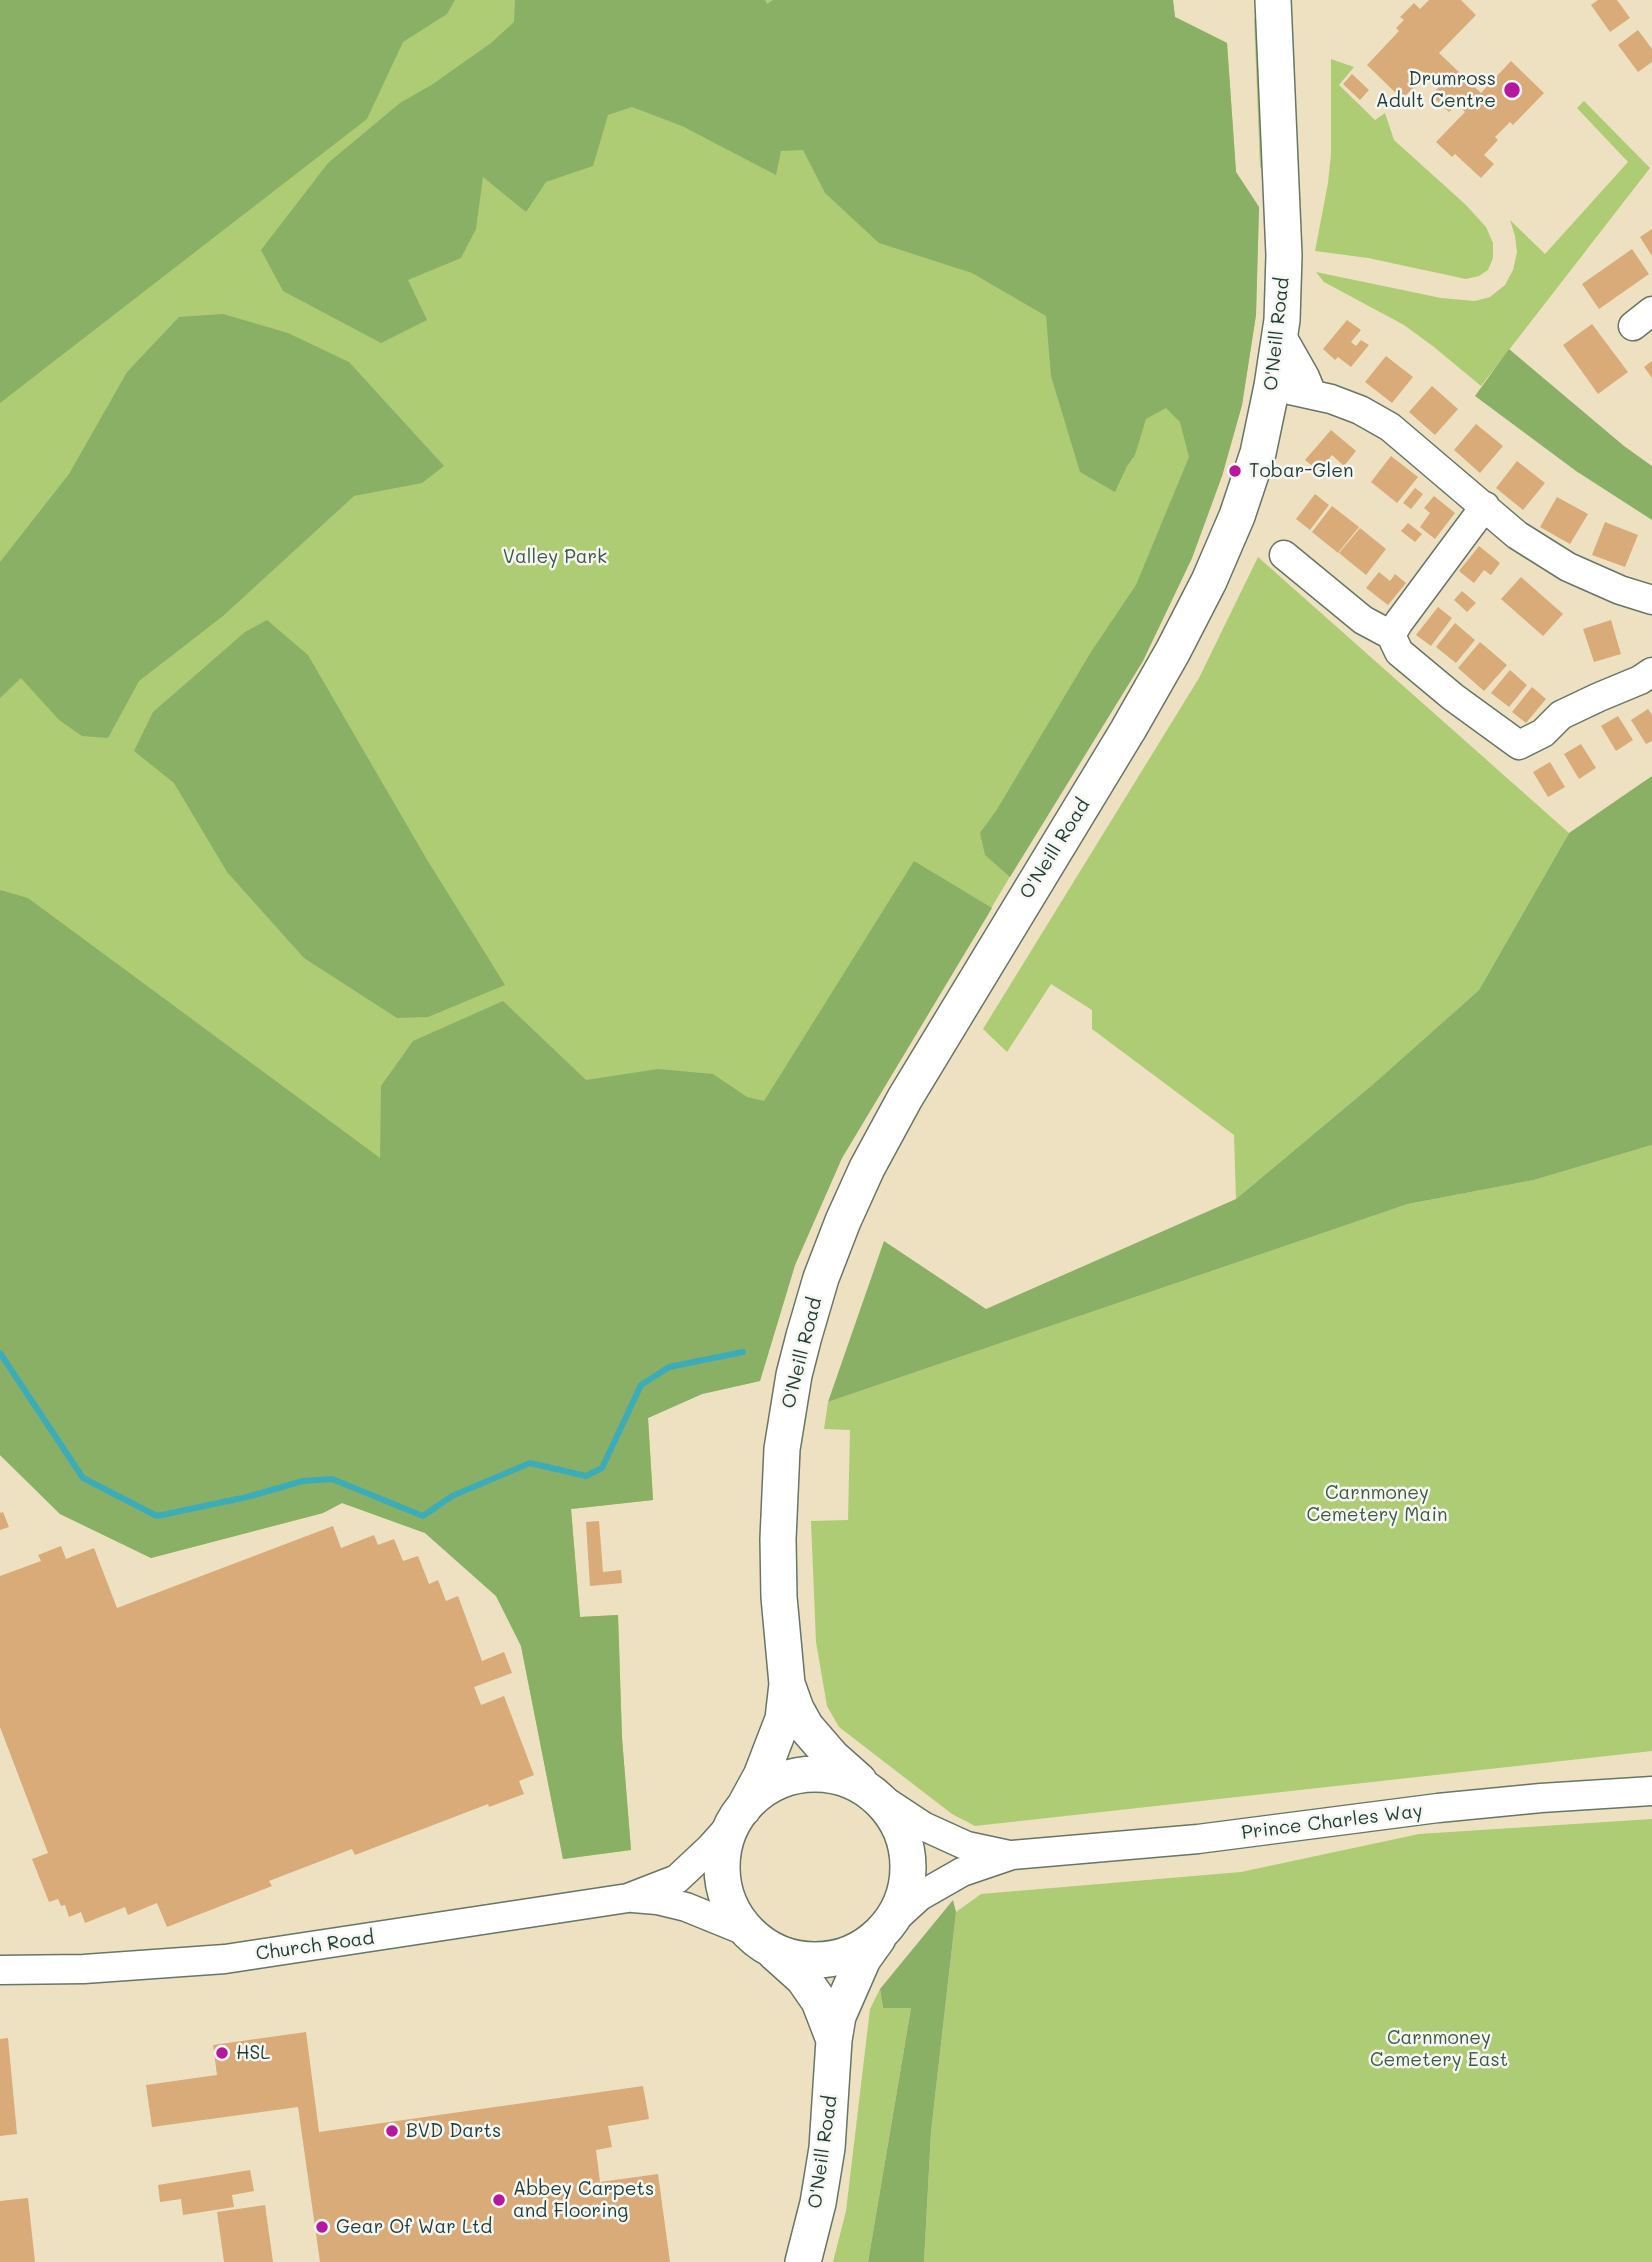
<!DOCTYPE html>
<style>
body{margin:0}
canvas{display:block;background:#ede1c2}
</style>
<canvas width="1652" height="2262"></canvas>
<script>
const c = document.querySelector('canvas').getContext('2d');
c.lineJoin = 'round';
function fill(path, color) {
  c.fillStyle = color;
  c.fill(path, 'evenodd');
}
function toPath(rows) {
  const path = new Path2D();
  for (const r of rows) {
    if (r.length === 3) {
      path.moveTo(r[0] + r[2], r[1]);
      path.arc(r[0], r[1], r[2], 0, 2 * Math.PI);
      continue;
    }
    path.moveTo(r[0], r[1]);
    for (let i = 2; i < r.length; i += 2) path.lineTo(r[i], r[i + 1]);
  }
  return path;
}
function trace(path, color, width, dash) {
  c.strokeStyle = color;
  c.lineWidth = width;
  c.lineCap = dash ? 'butt' : 'round';
  c.setLineDash(dash || []);
  c.stroke(path);
}
function drawText(font, color, halo, rows, align = 'center') {
  c.font = font + ' Mali,sans-serif';
  c.lineWidth = 5;
  c.setLineDash([]);
  c.textBaseline = 'middle';
  c.strokeStyle = halo;
  c.fillStyle = color;
  for (const [text, x, y, turn = 0] of rows) {
    c.save();
    c.translate(x, y);
    c.rotate((+turn || 0) * Math.PI / 180);
    c.textAlign = isNaN(turn) ? turn : align;
    if (halo) c.strokeText(text, 0, 0);
    c.fillText(text, 0, 0);
    c.restore();
  }
}
fill(toPath([
 [0,0,1173,0,1175,17,1227,43,1236,172,1259,207,1256,315,1242,405,1222,476,1192,558,1159,627,842,1158,795,1265,760,1381,702,1394,648,1418,653,1500,571,1509,580,1617,618,1615,622,1738,631,1850,563,1859,521,1646,496,1596,425,1533,342,1503,323,1513,151,1558,60,1514,0,1455],
 [1254,18,1258,18,1267,168,1263,170,1260,167],
 [1331,59,1354,67,1339,85,1375,120,1385,113,1394,140,1466,205,1486,227,1493,243,1493,258,1488,270,1479,276,1466,279,1368,258,1315,251,1328,183,1331,154],
 [1584,101,1650,168,1481,386,1434,347,1404,325,1324,282,1316,272,1441,298,1475,301,1490,297,1505,285,1513,270,1517,252,1515,236,1510,220,1545,254,1628,162,1577,108],
 [1258,557,1569,833,1479,990,1371,1086,1236,1199,1234,1135,1092,1029,1092,1010,1051,984,1007,1052,983,1029,1199,678],
 [1652,1145,1652,1751,975,1826,952,1814,839,1727,827,1706,816,1642,811,1521,848,1520,850,1430,824,1429,828,1402,1408,1204,1534,1180],
 [1652,1819,1652,2262,924,2262,931,2132,956,1912,981,1894,1241,1872,1419,1834],
 [880,1989,883,2008,911,2008,868,2262,833,2262,846,2211,870,2009]
]), '#aecc74');
fill(toPath([
 [0,0,455,0,447,14,403,42,367,119,0,403],
 [515,0,765,0,767,4,773,0,1173,0,1175,17,1227,43,1236,172,1259,207,1256,315,1242,405,1222,476,1192,558,1143,661,1010,877,985,855,980,833,996,811,1091,652,1136,585,1189,457,1180,422,1166,408,1146,419,1135,455,1127,466,1115,492,1080,472,1051,376,1046,316,972,273,879,243,825,193,803,150,781,151,776,175,682,126,632,107,608,115,593,166,546,182,526,212,483,177,476,229,461,258,408,280,427,320,381,343,283,291,261,250,328,163,400,103,433,84,491,43,514,22],
 [223,314,288,333,349,362,444,466,422,483,354,496,223,616,139,681,108,738,82,736,59,720,21,678,0,698,0,562,69,474,127,372,179,317],
 [1509,349,1624,446,1652,466,1652,520,1576,471,1475,396],
 [267,620,308,655,426,858,505,985,428,1017,397,1018,304,958,227,872,174,783,134,751,153,712,245,632],
 [1652,776,1652,1145,1534,1180,1408,1204,828,1402,884,1241,986,1309,1236,1199,1371,1086,1479,990,1569,833],
 [914,861,992,908,842,1158,795,1265,760,1381,702,1394,648,1418,653,1500,571,1509,580,1617,618,1615,622,1738,631,1850,563,1859,521,1646,496,1596,425,1533,342,1503,323,1513,151,1558,60,1514,0,1455,0,890,28,898,380,1158,381,1086,413,1041,503,1001,586,1080,658,1069,713,1074,747,1097,764,1101],
 [953,1900,956,1912,931,2132,924,2262,868,2262,911,2008,883,2008,880,1989]
]), '#8ab066');
trace(toPath([
 [0,1353,83,1478,157,1516,247,1497,303,1481,332,1479,423,1516,452,1496,530,1463,586,1476,602,1468,641,1385,669,1367,743,1352]
]), '#3cacb8', 6);
fill(toPath([
 [1429,0,1461,0,1476,15,1439,53,1481,93,1511,61,1544,93,1513,125,1510,122,1495,137,1498,140,1484,155,1494,164,1481,178,1455,154,1452,157,1436,142,1465,112,1457,104,1449,112,1431,95,1439,87,1422,71,1410,83,1414,87,1402,99,1367,65,1399,31,1396,28,1404,20,1400,17,1414,3,1420,9],
 [1598,0,1617,0,1630,18,1610,32,1591,5],
 [1638,30,1652,49,1652,62,1638,72,1618,45],
 [1352,74,1369,90,1360,100,1343,84],
 [1652,229,1652,256,1640,237],
 [1632,249,1649,274,1599,309,1582,284],
 [1347,320,1361,330,1351,342,1356,346,1361,340,1369,345,1351,367,1338,357,1335,360,1323,349],
 [1592,324,1628,372,1598,394,1563,345],
 [1386,356,1413,377,1392,403,1365,382],
 [1652,361,1652,378,1644,367],
 [1432,386,1458,409,1435,435,1409,412],
 [1476,424,1503,446,1480,473,1454,450],
 [1331,430,1356,451,1344,466,1332,455,1319,471,1305,460],
 [1391,456,1418,477,1397,503,1371,482],
 [1517,461,1545,483,1523,510,1496,488],
 [1415,488,1423,494,1411,509,1403,503],
 [1315,494,1329,505,1310,530,1296,519],
 [1434,496,1455,513,1435,539,1420,527,1430,513,1424,508],
 [1557,497,1588,514,1570,544,1540,527],
 [1332,506,1359,527,1338,553,1312,532],
 [1605,522,1638,535,1625,567,1592,555],
 [1408,523,1422,534,1415,542,1401,531],
 [1360,528,1386,549,1366,575,1339,553],
 [1479,546,1500,563,1491,575,1484,570,1474,583,1459,571],
 [1379,572,1390,581,1395,574,1406,583,1388,605,1366,588],
 [1521,577,1563,614,1543,636,1501,599],
 [1462,591,1476,603,1467,612,1454,600],
 [1438,607,1452,618,1431,646,1416,635],
 [1611,620,1621,654,1594,662,1583,629],
 [1455,623,1475,640,1456,663,1436,647],
 [1480,642,1507,665,1484,691,1458,668],
 [1510,670,1527,685,1509,707,1491,693],
 [1532,687,1546,699,1526,723,1512,712],
 [1648,709,1652,715,1652,741,1646,744,1631,720],
 [1618,716,1633,740,1616,751,1601,726],
 [1581,744,1596,768,1579,779,1564,754],
 [1550,762,1565,787,1548,797,1533,772],
 [3,1512,9,1527,0,1530,0,1513],
 [599,1521,603,1572,621,1570,622,1583,590,1586,586,1522],
 [333,1526,341,1548,374,1535,378,1545,394,1539,403,1561,418,1556,429,1584,438,1580,446,1601,458,1596,482,1661,504,1652,512,1673,474,1687,481,1705,504,1696,534,1775,519,1781,524,1794,489,1807,488,1804,355,1855,352,1849,269,1881,272,1886,167,1927,157,1903,128,1915,125,1907,85,1923,81,1912,69,1917,65,1905,61,1906,58,1899,49,1902,32,1859,48,1853,0,1727,0,1576,41,1561,38,1555,61,1546,66,1559,94,1548,117,1608],
 [306,2032,319,2132,643,2086,649,2119,608,2126,612,2147,596,2150,600,2182,658,2174,670,2262,320,2262,298,2107,152,2127,146,2085,217,2075,213,2045],
 [8,2038,17,2134,0,2136,0,2039],
 [250,2170,254,2191,232,2195,234,2207,183,2215,181,2199,160,2202,158,2185],
 [28,2198,35,2262,0,2262,0,2201],
 [265,2205,273,2262,224,2262,217,2212]
]), '#d8ab78');
const minor = toPath([
 [1633,326,1652,311],
 [1280,333,1305,377,1312,394],
 [1272,386,1331,399,1360,410,1390,427,1517,535,1568,567,1620,590,1652,600],
 [1485,506,1399,622,1391,635,1399,652,1453,697,1519,745,1543,733,1561,715,1599,697,1640,680,1652,672],
 [1284,555,1363,620,1391,635],
 [873,1793,923,1826,967,1846,1009,1855],
 [633,1898,657,1900,686,1907,750,1933],
 [886,1927,920,1896,962,1872,1012,1855,1198,1839,1438,1808,1541,1798,1652,1791],
 [0,1970,84,1969,225,1959,628,1898,677,1879,710,1848,735,1820]
]);
const major = toPath([
 [787,1684,796,1709,806,1727,832,1757,859,1781],
 [815,1867,93],
 [743,1809,761,1776,783,1719,787,1684,779,1597,778,1539,782,1449,794,1375,804,1336,821,1278,843,1221,867,1168,905,1098,1128,730,1173,651,1209,581,1237,516,1258,453,1272,386,1282,320,1284,255,1273,0],
 [774,1952,803,1978,819,2001,834,2040],
 [803,2262,818,2203,827,2148,834,2040,838,2016,863,1959,878,1938]
]);
trace(minor, '#677666', 31);
trace(major, '#677666', 38);
trace(minor, '#fff', 28);
trace(major, '#fff', 35);
for (const [x, y, r, color] of [
 [1512,90,9,"#b5179e"],
 [1235,471,7,"#b5179e"],
 [222,2053,7,"#b5179e"],
 [392,2131,7,"#b5179e"],
 [499,2200,7,"#b5179e"],
 [322,2227,7,"#b5179e"]
]) {
  const dot = new Path2D();
  dot.arc(x, y, r, 0, 2 * Math.PI);
  c.fillStyle = color;
  c.fill(dot);
  trace(dot, '#f6f6f2', 2.5);
}
drawText('19px', '#1f3d34', '#f6f6f2', [
 ["Drumross",1496,79,"right"],
 ["Adult Centre",1496,101,"right"],
 ["Tobar-Glen",1249,471],
 ["HSL",236,2053],
 ["BVD Darts",406,2131],
 ["Abbey Carpets",513,2189],
 ["and Flooring",513,2211],
 ["Gear Of War Ltd",336,2227]
], 'left');
drawText('19px', '#1f3d34', '#f6f6f2', [
 ["O'Neill Road",1277,334,-84],
 ["O'Neill Road",1055,849,-58],
 ["O'Neill Road",802,1353,-76],
 ["Prince Charles Way",1332,1822,-7],
 ["Church Road",315,1946,-8],
 ["O'Neill Road",823,2152,-82]
]);
drawText('19px', '#3c5a41', '#f6f6f2', [
 ["Valley Park",555,557],
 ["Carnmoney",1377,1493],
 ["Cemetery Main",1377,1515],
 ["Carnmoney",1439,2038],
 ["Cemetery East",1439,2060]
]);
</script>
